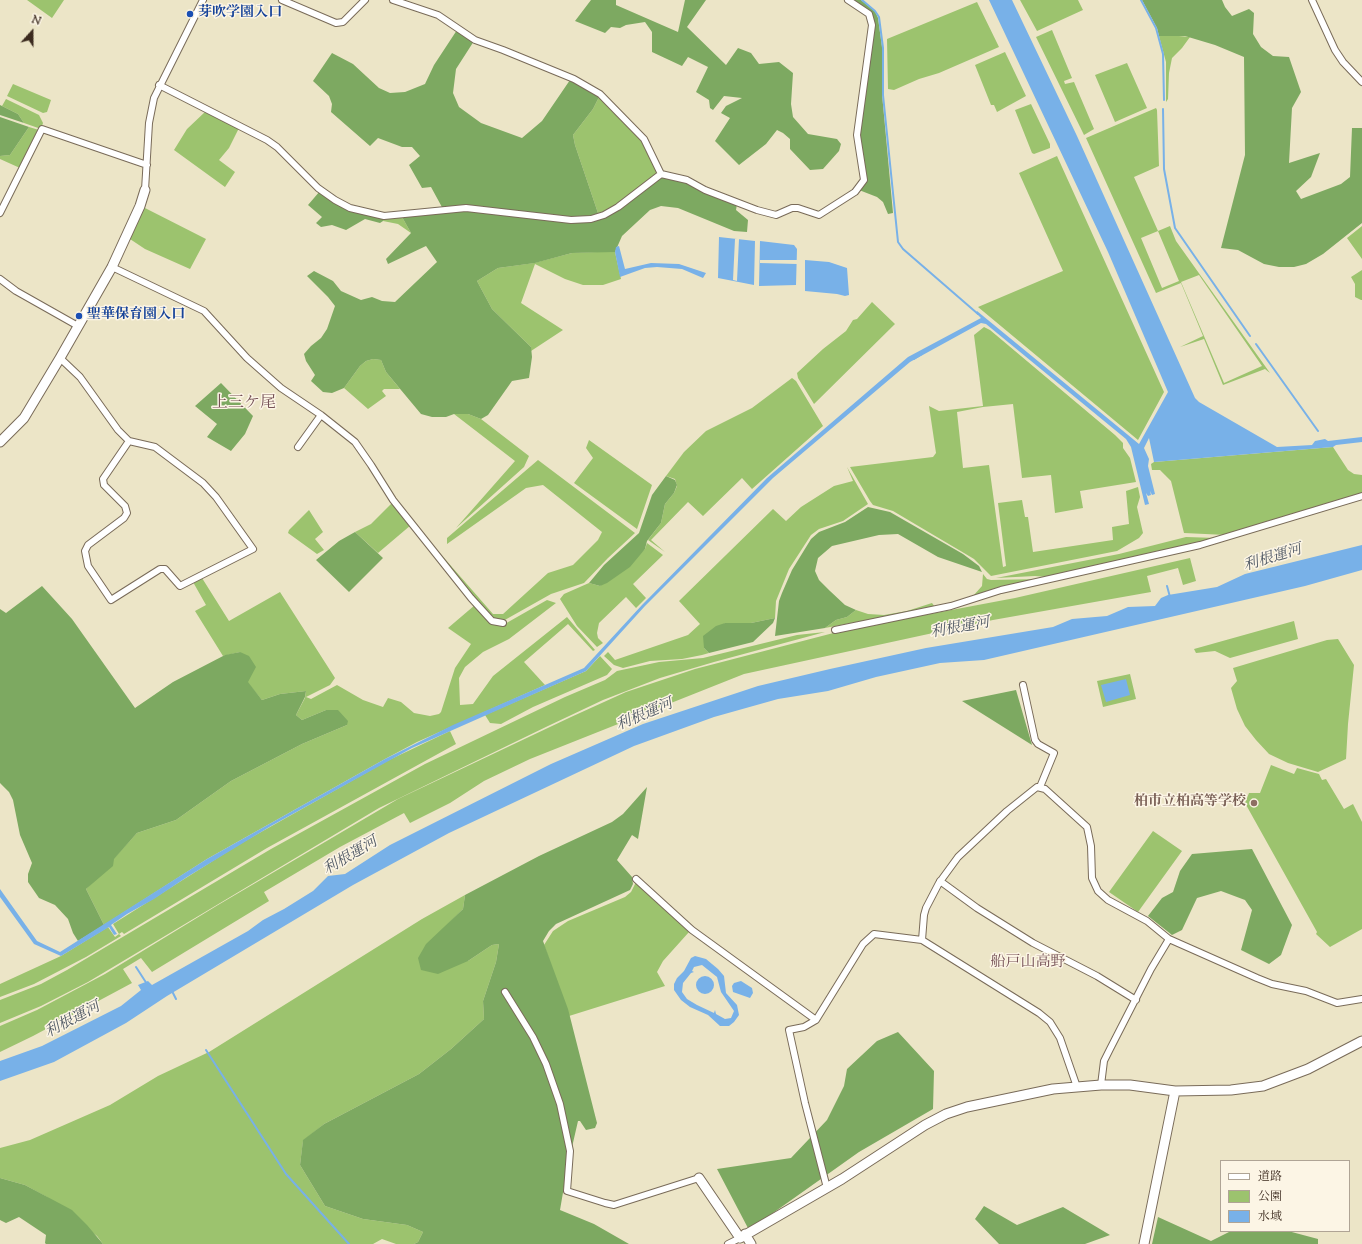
<!DOCTYPE html>
<meta charset="utf-8">
<style>
body{margin:0}
#map{position:relative;width:1362px;height:1244px;overflow:hidden;background:#ece5c7;font-family:"Sorts Mill Goudy","Noto Serif JP",serif}
canvas{display:block}
.legend{position:absolute;left:1220px;top:1160px;width:130px;height:72px;box-sizing:border-box;background:#fcf5e5;border:1px solid #afa495;margin:0;padding:5px 7px;list-style:none;font-size:12px;color:#3b2a1e}
.legend li{display:flex;align-items:center;gap:8px;height:20px}
.legend b{width:20px;border:1px solid #afa495}
.north{position:absolute;left:12px;top:12px;width:40px;height:40px;-webkit-text-stroke:3px #fcf5e5;paint-order:stroke;rotate:21deg;font-size:11px;font-weight:700;line-height:16px;text-align:center;color:#3b2a1e}
.north::after{content:'';display:block;margin:auto;width:14px;height:18px;background:#3b2a1e;clip-path:polygon(50% 0,100% 100%,50% 72%,0 100%)}
</style>
<div id="map">
<canvas width="1362" height="1244"></canvas>
<ul class="legend">
<li><b style="height:5px;background:#fff"></b>道路</li>
<li><b style="height:11px;background:#9cc36e"></b>公園</li>
<li><b style="height:11px;background:#78b1e8"></b>水域</li>
</ul>
<div class="north">N</div>
</div>
<script>
const c = document.querySelector('canvas').getContext('2d');
c.lineJoin = 'round';
function fill(path, color) {
  c.fillStyle = color;
  c.fill(path, 'evenodd');
}
function toPath(rows) {
  const path = new Path2D();
  for (const r of rows) {
    if (r.length === 3) {
      path.moveTo(r[0] + r[2], r[1]);
      path.arc(r[0], r[1], r[2], 0, 2 * Math.PI);
      continue;
    }
    path.moveTo(r[0], r[1]);
    for (let i = 2; i < r.length; i += 2) path.lineTo(r[i], r[i + 1]);
  }
  return path;
}
function trace(path, color, width, dash) {
  c.strokeStyle = color;
  c.lineWidth = width;
  c.lineCap = dash ? 'butt' : 'round';
  c.setLineDash(dash || []);
  c.stroke(path);
}
function drawText(font, color, halo, rows, align = 'center') {
  c.font = font + ' "Sorts Mill Goudy","Noto Serif JP",serif';
  c.lineWidth = 3;
  c.setLineDash([]);
  c.textBaseline = 'middle';
  c.strokeStyle = halo;
  c.fillStyle = color;
  for (const [text, x, y, turn = 0] of rows) {
    c.save();
    c.translate(x, y);
    c.rotate((+turn || 0) * Math.PI / 180);
    c.textAlign = isNaN(turn) ? turn : align;
    if (halo) c.strokeText(text, 0, 0);
    c.fillText(text, 0, 0);
    c.restore();
  }
}
fill(toPath([
 [27,0,64,0,52,18],
 [1020,0,1078,0,1083,10,1037,31],
 [977,2,999,47,939,73,919,79,894,90,888,89,887,39],
 [1052,30,1072,78,1064,81,1065,84,1074,82,1094,129,1084,135,1036,37],
 [1168,35,1190,37,1182,48,1172,58,1169,73,1168,99,1166,102,1166,62,1159,36],
 [1005,52,1026,96,997,112,994,105,991,105,975,65],
 [1127,63,1147,108,1115,122,1095,75],
 [13,84,51,100,47,112,43,113,7,96],
 [600,95,640,134,659,174,620,204,599,216,575,145,573,135,593,109],
 [6,99,39,115,43,123,41,129,24,123,18,114,2,106],
 [1031,104,1050,144,1050,148,1034,154,1032,153,1015,110],
 [1156,108,1157,110,1159,166,1134,177,1158,231,1170,226,1176,241,1270,373,1265,369,1223,385,1204,339,1180,347,1203,336,1181,283,1156,293,1086,138],
 [1158,231,1179,281,1162,288,1141,238],
 [1199,275,1262,366,1224,383,1181,282],
 [206,111,240,126,229,148,219,160,235,172,225,187,174,150,187,129],
 [29,127,39,130,20,168,0,159,0,156,10,155],
 [1057,156,1164,392,1138,440,978,307,1063,271,1019,173],
 [143,207,206,239,190,269,145,249,130,239],
 [383,217,402,217,411,233,398,224,383,221],
 [1362,226,1362,259,1347,238],
 [597,252,615,252,621,279,603,285,583,285,565,279,535,264,521,303,563,330,531,351,531,347,492,309,477,281,498,268,534,263,572,253],
 [1362,270,1362,300,1361,300,1355,297,1355,284,1351,277],
 [872,302,895,324,814,404,798,378,797,373,823,349,846,331,853,320,857,319],
 [984,327,990,330,1115,435,1123,443,1123,448,1130,458,1136,482,1080,491,1083,508,1055,513,1051,475,1022,478,1013,404,983,407,957,412,963,468,989,465,1003,567,1006,566,998,503,1022,500,1025,517,1028,517,1033,552,1113,540,1112,527,1129,524,1126,491,1138,487,1140,497,1137,507,1143,533,1139,538,1117,551,991,576,974,559,964,553,893,511,873,505,870,501,850,467,933,457,936,453,929,406,939,411,983,406,974,335],
 [373,359,381,360,386,372,400,389,384,389,382,391,386,396,368,409,344,388,360,366,366,361],
 [792,378,796,381,823,426,752,489,742,478,703,516,688,502,651,540,665,552,648,540,661,523,665,504,674,493,677,486,675,479,666,476,684,452,706,431,752,408],
 [454,414,468,414,481,419,529,456,524,467,456,528,515,461],
 [589,440,652,485,637,529,574,483,593,458,586,448],
 [1333,447,1348,470,1354,474,1362,475,1362,493,1226,535,1184,533,1171,481,1160,470,1152,470,1151,464,1154,462],
 [538,460,635,533,608,558,584,583,551,594,503,621,496,621,485,611,438,553,438,551,493,614,503,614,548,573,573,565,598,540,602,532,543,485,526,488,447,544,447,538],
 [847,467,868,504,843,521,819,529,811,535,789,569,776,601,775,618,751,623,725,623,704,648,709,653,702,655,682,659,650,661,623,668,614,665,604,656,608,652,615,660,688,635,700,624,679,601,773,509,786,521,801,507,834,486,853,481],
 [392,503,411,525,378,553,355,532,371,524],
 [309,510,323,532,315,539,324,550,317,554,288,533,289,530],
 [1186,537,1217,538,1047,577,1035,576,996,578,1119,554],
 [647,543,663,555,633,584,646,598,636,608,626,597,599,623,597,633,598,638,603,643,597,647,577,626,560,599,564,594,589,583,600,586,645,549],
 [1190,558,1196,581,1183,585,1178,568,1147,576,1151,592,993,620,744,674,530,759,484,781,450,803,410,823,404,813,340,847,264,892,269,901,152,972,141,958,123,969,132,983,33,1036,0,1052,0,1026,37,1010,105,974,218,905,398,799,571,717,626,692,695,669,845,630,1015,598],
 [983,574,987,579,991,580,1041,579,1007,586,973,596,982,586],
 [202,578,229,621,280,592,335,678,330,685,306,697,311,699,337,685,363,700,383,707,388,698,401,702,414,713,430,716,439,714,441,712,455,668,471,644,448,628,475,605,481,613,503,625,547,600,556,603,509,639,483,652,465,667,459,678,460,705,473,704,493,676,567,617,595,650,593,651,568,624,524,662,545,685,417,742,385,759,207,859,104,925,86,889,137,833,176,820,231,781,302,744,347,725,326,710,302,720,296,715,305,698,306,691,280,694,262,700,247,682,240,652,223,656,195,611,206,605,193,582],
 [932,603,935,607,825,628,836,620,847,617,856,610,868,614,884,615,907,611],
 [1294,621,1298,639,1230,658,1215,651,1196,653,1194,649],
 [825,632,714,662,660,678,603,700,548,726,379,808,88,982,41,1006,0,1023,0,1000,41,984,67,970,271,849,425,764,565,697,605,680,617,671,659,662,703,658,797,635],
 [1338,639,1354,665,1348,724,1346,759,1318,772,1288,763,1269,754,1256,740,1245,726,1237,709,1231,688,1237,681,1233,668,1327,640],
 [600,656,612,669,607,675,533,707,501,724,490,723,485,715,586,671],
 [1130,674,1136,699,1103,707,1097,681],
 [450,731,456,744,267,848,124,934,122,932,119,934,121,936,86,957,34,984,0,997,0,984,61,956,108,927,115,937,119,934,113,924,238,845,387,761],
 [1271,765,1294,774,1297,768,1319,774,1322,780,1326,779,1344,809,1353,804,1362,822,1362,929,1330,947,1316,934,1317,932,1245,803,1249,793,1260,793],
 [1153,831,1182,851,1138,912,1109,892],
 [636,882,689,932,663,961,657,972,665,986,569,1016,544,945,553,931,568,921,625,897,631,892],
 [465,895,463,909,446,926,468,961,492,945,499,944,496,962,483,1001,484,1019,451,1049,419,1074,324,1124,303,1141,300,1165,325,1206,363,1219,407,1225,423,1232,418,1242,414,1244,396,1244,382,1239,373,1244,103,1244,97,1236,47,1197,25,1185,0,1178,0,1148,30,1140,110,1105,158,1076,209,1052,422,919]
]), '#9cc36e');
fill(toPath([
 [591,0,616,0,616,5,678,32,685,0,706,0,687,27,726,65,738,48,751,53,759,64,779,62,793,73,791,104,793,117,808,134,837,139,841,144,839,151,823,169,810,170,790,149,790,139,783,133,777,130,766,144,739,165,715,141,730,118,721,113,726,106,742,98,724,96,713,110,710,108,709,100,696,92,708,67,688,57,682,66,652,52,652,32,645,22,626,25,620,28,611,27,605,33,575,21],
 [853,0,861,0,875,11,878,18,882,47,882,94,893,213,888,214,883,202,877,197,859,190,862,187,859,139,870,45,869,11],
 [1142,0,1222,0,1225,7,1232,16,1249,9,1254,13,1253,34,1261,47,1273,56,1289,57,1301,92,1292,108,1289,163,1320,153,1311,177,1296,191,1301,199,1341,184,1350,177,1352,128,1362,128,1362,223,1323,254,1306,264,1294,267,1279,267,1264,264,1238,250,1221,248,1245,155,1244,57,1215,45,1185,36,1159,36,1157,28],
 [457,30,474,41,456,69,453,93,459,107,481,123,522,138,542,121,570,80,600,95,593,109,573,135,575,145,599,216,581,219,443,209,431,187,422,188,409,165,420,156,412,147,402,147,378,138,370,146,331,112,332,104,329,96,313,81,332,53,353,64,379,88,390,93,405,92,425,84,434,65],
 [0,105,18,114,24,123,0,115],
 [0,117,29,127,10,155,0,156],
 [661,175,674,178,737,204,736,210,748,220,747,232,734,231,678,208,661,206,650,210,622,236,615,252,572,253,535,263,498,268,477,281,492,309,531,347,532,357,529,378,512,381,488,415,481,419,468,414,454,414,446,417,432,417,421,414,386,372,381,360,373,359,366,361,360,366,344,388,332,393,323,392,311,381,315,375,306,361,304,354,311,346,321,338,327,329,335,306,328,297,307,276,314,271,333,281,341,291,361,300,372,297,382,301,395,302,437,262,426,246,388,264,386,259,411,233,402,217,467,209,533,218,599,218],
 [320,191,333,200,383,217,383,221,380,223,365,219,346,230,332,225,321,227,316,223,322,217,308,205],
 [221,383,253,416,245,434,231,451,207,437,217,424,195,406],
 [666,476,675,480,677,485,674,493,665,504,661,523,647,541,645,549,630,567,607,583,600,586,589,583,604,565,639,533,652,495],
 [868,507,890,512,963,554,979,566,982,572,938,557,898,534,879,535,832,546,818,558,815,571,819,580,830,591,845,605,856,610,847,617,836,620,825,628,775,636,779,601,782,593,792,570,811,539,819,532,845,522],
 [355,532,383,558,349,592,316,560,339,541],
 [42,586,72,619,135,708,173,682,225,655,240,652,249,656,256,667,248,682,262,700,280,694,306,691,305,697,296,715,302,720,326,710,338,710,348,721,347,725,302,744,231,781,176,820,137,833,114,859,113,866,86,889,104,925,78,941,73,933,68,919,55,905,39,898,28,882,28,874,32,863,20,835,13,800,9,792,0,783,0,609,6,613],
 [775,618,773,623,753,642,709,653,704,648,703,636,716,626,725,623,751,623],
 [1016,690,1032,745,962,701],
 [647,787,638,839,632,835,617,860,632,877,633,884,630,890,556,924,549,931,543,941,568,1009,597,1123,595,1128,586,1130,580,1121,578,1121,567,1169,560,1210,594,1224,629,1244,414,1244,418,1242,423,1232,407,1225,363,1219,325,1206,300,1165,303,1140,324,1124,419,1074,451,1049,484,1019,483,1001,496,962,499,944,492,945,468,961,438,974,421,970,418,958,426,944,463,909,465,895,539,856,612,822,623,814],
 [1252,849,1292,925,1281,955,1269,964,1241,950,1252,910,1245,900,1221,891,1197,898,1182,930,1172,935,1148,916,1162,898,1173,892,1180,871,1192,854],
 [898,1032,934,1071,933,1109,859,1152,749,1230,717,1169,791,1158,827,1120,844,1086,847,1069,877,1041],
 [0,1178,25,1185,72,1210,87,1225,103,1244,46,1244,45,1243,46,1235,19,1217,6,1223,0,1220],
 [984,1206,1017,1225,1063,1207,1110,1235,1085,1244,999,1244,975,1219],
 [1158,1217,1211,1241,1231,1231,1288,1231,1318,1239,1318,1244,1152,1244]
]), '#7da961');
fill(toPath([
 [989,0,1012,0,1077,136,1195,398,1199,402,1277,447,1312,445,1315,441,1325,439,1328,441,1362,437,1362,442,1336,445,1333,447,1154,462,1149,438,1144,448,1149,459,1148,466,1155,494,1152,495,1150,491,1151,495,1148,496,1146,493,1149,504,1145,505,1131,447,1126,439,986,324,981,323,910,362,773,478,645,606,586,671,412,748,271,826,187,877,154,899,127,914,111,925,117,934,114,935,109,927,61,956,34,944,0,897,0,889,37,941,60,952,207,859,385,759,453,725,584,668,642,605,767,478,908,357,981,318,976,313,977,311,1139,444,1168,392,1108,252],
 [719,237,755,241,754,285,718,278],
 [760,241,794,245,797,249,796,285,759,286],
 [619,246,625,269,651,263,679,264,706,273,703,278,682,269,657,267,645,268,620,277,615,252,616,247],
 [805,260,829,262,847,268,849,295,845,296,837,294,805,291],
 [1362,545,1362,570,1305,586,984,660,940,663,876,677,828,691,778,699,714,717,634,746,449,833,353,885,167,996,126,1023,54,1062,0,1081,0,1061,42,1046,121,1006,141,990,138,985,148,981,152,985,248,931,263,920,284,909,313,891,328,876,345,874,390,845,551,764,643,724,758,686,830,669,926,648,1053,627,1072,619,1107,616,1128,607,1155,606,1161,598,1168,595,1217,587,1245,574],
 [1126,679,1130,695,1106,702,1101,685],
 [695,956,706,959,718,969,724,976,726,993,737,1005,739,1015,734,1022,729,1026,720,1026,708,1015,690,1007,681,1000,674,990,674,984,677,978,684,971,691,958],
 [702,965,717,977,721,992,734,1011,731,1018,725,1019,716,1014,715,1010,714,1013,697,1005,687,999,682,992,683,983,691,973,694,972,692,971,694,967],
 [705,985,9],
 [741,981,752,988,753,993,750,998,733,992,732,986,734,983]
]), '#78b1e8');
fill(toPath([
 [735,239,739,239,737,281,733,280],
 [760,260,797,260,797,264,760,263]
]), '#ece5c7');
trace(toPath([
 [862,0,875,11,879,17,883,48,883,95,898,242,903,249,978,314],
 [1141,0,1156,28,1163,54,1164,100],
 [1163,109,1164,169,1175,228,1250,336],
 [1256,344,1318,431],
 [914,359,922,354],
 [1167,586,1170,597],
 [136,967,147,984],
 [172,991,176,999],
 [206,1050,286,1174,349,1244]
]), '#78b1e8', 2);
const street = toPath([
 [282,0,336,23,343,22,365,0],
 [393,0,438,15,475,40,503,50,574,79,600,94,644,139,661,174],
 [1312,0,1335,50,1343,62,1362,82],
 [159,85,267,140,277,147,318,188,335,200,350,208,384,216,466,208,571,220,591,219,604,215,618,207,661,174,687,180,705,190,757,210,776,215,792,208,798,208,819,215,855,192,864,180,857,135,872,25,869,14,848,0],
 [145,190,149,123,154,98,203,0],
 [0,213,42,129,147,165],
 [112,267,204,311,247,358,281,388,321,415,355,442,371,465,393,500,471,598,492,621,503,623],
 [0,279,16,291,78,326],
 [60,358,80,377,118,430,129,441,155,447,203,483,216,497,253,549,180,586,165,569,160,569,111,600,88,566,85,551,88,545,124,518,127,513,125,506,104,485,103,479,129,441],
 [298,447,321,415],
 [835,630,951,606,1001,590,1200,545,1362,496],
 [1023,685,1035,740,1038,744,1054,753,1040,787],
 [636,879,692,930,816,1020],
 [940,881,977,908,1033,943,1097,976,1136,1000],
 [922,940,924,915,926,908,939,883,958,857,1007,811,1037,787,1045,789,1087,827,1091,846,1092,878,1098,891,1108,900,1147,921,1169,939,1257,978,1272,984,1306,991,1337,1003,1362,999],
 [505,992,533,1037,546,1064,560,1104,570,1151,567,1191,605,1203,614,1205,699,1178],
 [1101,1085,1104,1061,1110,1049,1151,969,1169,939],
 [827,1188,805,1103,789,1030,804,1027,816,1020,863,944,874,934,922,940,1039,1013,1050,1022,1060,1038,1077,1087],
 [728,1244,740,1238]
]);
const secondary = toPath([
 [0,442,24,418,60,358,112,267,140,206,145,190],
 [699,1178,740,1238,842,1179,925,1125,946,1114,967,1107,1053,1089,1101,1085,1130,1085,1175,1091,1231,1090,1263,1086,1308,1069,1362,1041],
 [745,1234,751,1244],
 [1144,1244,1175,1091]
]);
trace(street, '#796b59', 8);
trace(secondary, '#796b59', 11);
trace(street, '#fff', 6);
trace(secondary, '#fff', 9);
for (const [x, y, r, color] of [
 [190,14,4,"#1a4fb4"],
 [79,316,4,"#1a4fb4"],
 [1254,803,4,"#8d6e63"]
]) {
  const dot = new Path2D();
  dot.arc(x, y, r, 0, 2 * Math.PI);
  c.fillStyle = color;
  c.fill(dot);
  trace(dot, '#fcf5e5', 1.5);
}
drawText('bold 14px', '#164399', '#fcf5e5', [
 ["芽吹学園入口",198,14],
 ["聖華保育園入口",87,316]
], 'left');
drawText('bold 14px', '#785e54', '#fcf5e5', [
 ["柏市立柏高等学校",1246,803]
], 'right');
drawText('italic 15px', '#505965', '#fcf5e5', [
 ["利根運河",1273,559,-17],
 ["利根運河",960,629,-10],
 ["利根運河",645,716,-23],
 ["利根運河",351,857,-31],
 ["利根運河",73,1021,-28]
]);
drawText('15px', '#755156', '#fcf5e5', [
 ["船戸山高野",1028,963]
]);
drawText('16px', '#755156', '#fcf5e5', [
 ["上三ケ尾",244,404]
]);
</script>
